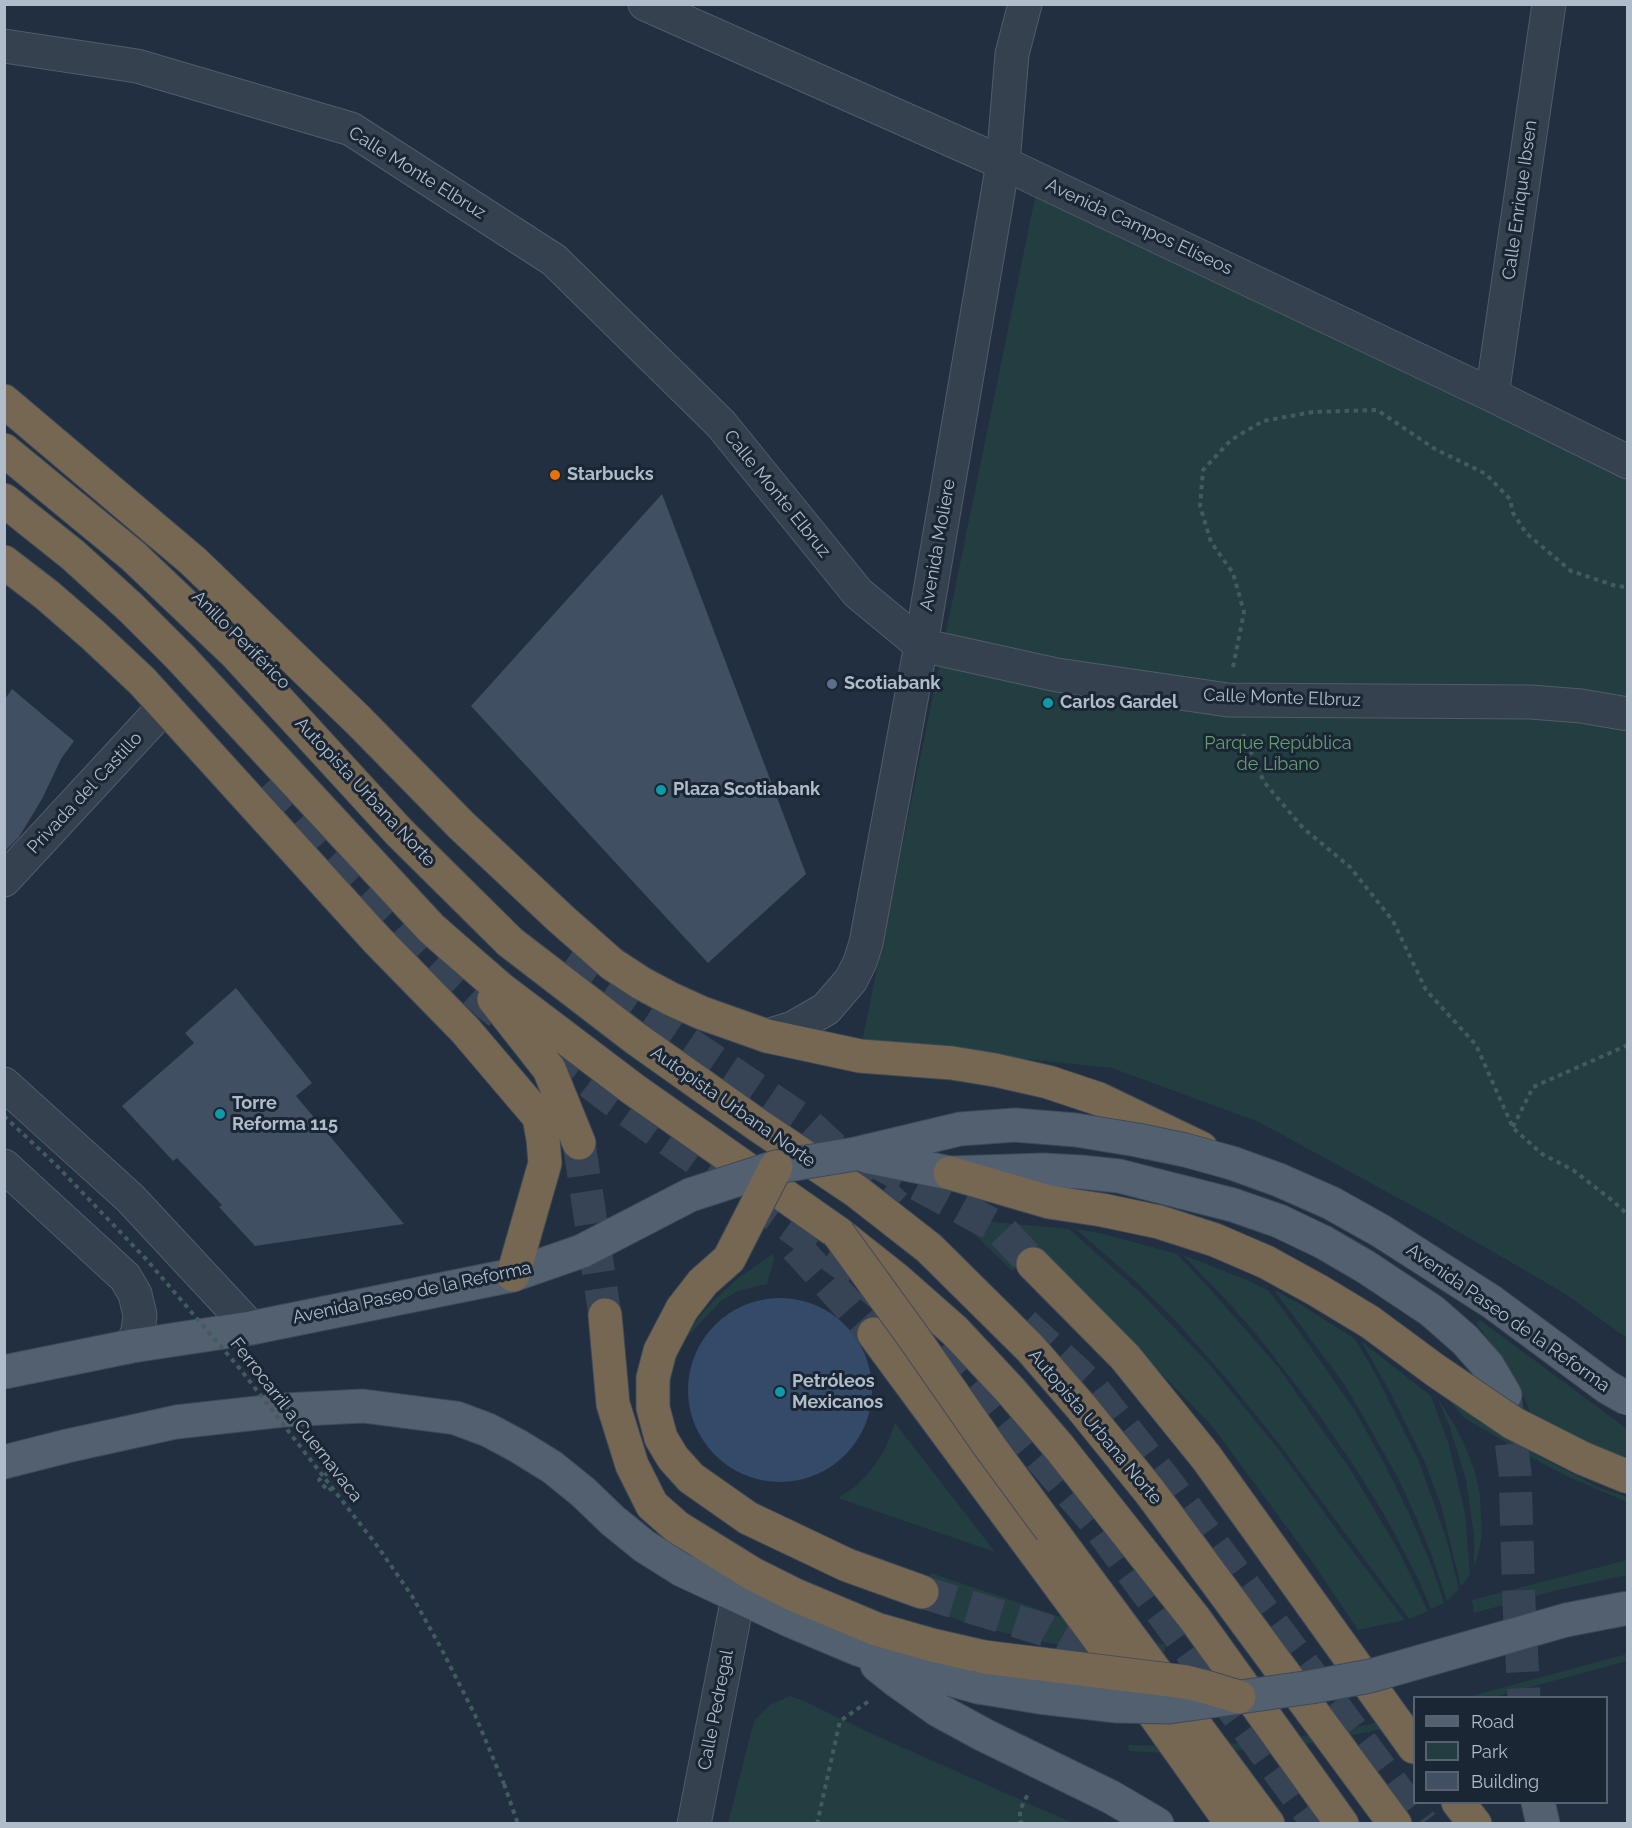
<!DOCTYPE html>
<meta charset="utf-8">
<style>
body{margin:0}
#map{position:relative;width:1632px;height:1828px;overflow:hidden;background:#212f40;font-family:Raleway,sans-serif}
canvas{display:block}
.frame{position:absolute;inset:0;border:6px solid #b1bcca;pointer-events:none}
.legend{position:absolute;left:1413px;top:1696px;width:195px;height:108px;box-sizing:border-box;background:#1b2634;border:2px solid #576270;margin:0;padding:8px 10px;list-style:none;font-size:18px;color:#b1bcca}
.legend li{display:flex;align-items:center;gap:12px;height:30px}
.legend b{width:30px;border:2px solid #576270}
</style>
<div id="map">
<canvas width="1632" height="1828"></canvas>
<div class="frame"></div>
<ul class="legend">
<li><b style="height:8px;background:#536070"></b>Road</li>
<li><b style="height:16px;background:#233e41"></b>Park</li>
<li><b style="height:16px;background:#404f62"></b>Building</li>
</ul>
</div>
<script>
const c = document.querySelector('canvas').getContext('2d');
c.lineJoin = 'round';
function fill(path, color) {
  c.fillStyle = color;
  c.fill(path, 'evenodd');
}
function toPath(rows) {
  const path = new Path2D();
  for (const r of rows) {
    if (r.length === 3) {
      path.moveTo(r[0] + r[2], r[1]);
      path.arc(r[0], r[1], r[2], 0, 2 * Math.PI);
      continue;
    }
    path.moveTo(r[0], r[1]);
    for (let i = 2; i < r.length; i += 2) path.lineTo(r[i], r[i + 1]);
  }
  return path;
}
function trace(path, color, width, dash) {
  c.strokeStyle = color;
  c.lineWidth = width;
  c.lineCap = dash ? 'butt' : 'round';
  c.setLineDash(dash || []);
  c.stroke(path);
}
function drawText(font, color, halo, rows, align = 'center') {
  c.font = font + ' Raleway,sans-serif';
  c.lineWidth = 6;
  c.setLineDash([]);
  c.textBaseline = 'middle';
  c.strokeStyle = halo;
  c.fillStyle = color;
  for (const [text, x, y, turn = 0] of rows) {
    c.save();
    c.translate(x, y);
    c.rotate((+turn || 0) * Math.PI / 180);
    c.textAlign = isNaN(turn) ? turn : align;
    if (halo) c.strokeText(text, 0, 0);
    c.fillText(text, 0, 0);
    c.restore();
  }
}
fill(toPath([
 [1037,188,1627,478,1627,1338,1564,1293,1431,1216,1259,1122,1112,1068,862,1042],
 [961,1221,983,1221,1069,1229,1141,1293,1209,1364,1280,1451,1347,1544,1405,1620,1358,1630,1311,1560,1212,1426,1157,1369,1036,1253,1012,1271],
 [1076,1229,1104,1234,1177,1254,1210,1289,1278,1367,1350,1469,1396,1546,1428,1611,1409,1619,1279,1444,1226,1378,1175,1320,1133,1279],
 [773,1254,774,1259,767,1284,738,1291,721,1301,685,1339,700,1316,713,1301,738,1278],
 [1183,1255,1247,1280,1269,1291,1306,1341,1354,1409,1385,1465,1409,1513,1432,1567,1444,1603,1431,1609,1418,1579,1388,1521,1356,1469,1319,1415,1257,1335,1226,1300],
 [1274,1290,1300,1304,1355,1339,1377,1377,1419,1461,1447,1541,1459,1589,1447,1601,1431,1553,1416,1517,1399,1480,1366,1421,1344,1384],
 [1480,1320,1627,1429,1627,1459,1548,1425,1531,1414,1519,1385,1508,1367,1476,1323],
 [1361,1341,1431,1396,1449,1445,1465,1513,1470,1575,1461,1586,1441,1505,1426,1465,1389,1390],
 [1441,1390,1479,1421,1529,1451,1598,1487,1627,1497,1627,1502,1571,1478,1532,1458,1463,1417],
 [1438,1399,1454,1424,1465,1446,1475,1472,1480,1495,1482,1534,1479,1551,1474,1568,1474,1536,1466,1479,1450,1428],
 [895,1423,995,1552,838,1498,856,1486,871,1470,884,1451],
 [1627,1560,1627,1575,1558,1590,1474,1613,1472,1600],
 [931,1573,1076,1622,1166,1645,1164,1653,1072,1647,1033,1640,982,1627,919,1608],
 [1627,1654,1627,1661,1494,1697,1468,1697],
 [790,1696,804,1701,870,1733,1073,1823,728,1823,754,1721,770,1705],
 [1414,1712,1414,1720,1369,1732,1305,1744,1230,1751,1166,1753,1129,1751,1128,1745,1182,1746,1229,1744,1299,1737,1371,1724]
]), '#233e41');
fill(toPath([
 [780,1390,92]
]), '#334b69');
fill(toPath([
 [662,494,806,874,708,963,471,706],
 [12,689,74,741,61,759,42,799,19,837,5,851,5,699],
 [236,988,312,1083,296,1096,404,1224,255,1246,219,1207,222,1205,177,1158,173,1161,122,1106,194,1043,185,1033]
]), '#404f62');
trace(toPath([
 [1505,1395,1515,1472,1519,1604,1524,1698]
]), '#374455', 33, [33, 16]);
trace(toPath([
 [269,781,325,842,427,948,489,1005,609,1097,853,1271,956,1360,1094,1520,1318,1824],
 [566,961,805,1122,896,1206],
 [579,1143,605,1315],
 [875,1161,1000,1229,1033,1264],
 [796,1247,874,1334],
 [1024,1324,1089,1384,1164,1479,1422,1824],
 [922,1592,1045,1630,1097,1658,1124,1681]
]), '#374455', 33, [33, 16]);
const minor = toPath([
 [645,4,1003,163,1492,395,1628,462],
 [4,46,137,66,351,129,554,260,721,424,858,593,921,645,1057,675,1228,700,1531,702,1581,706,1628,714],
 [1492,395,1549,4],
 [4,880,165,706],
 [767,1036,793,1028,826,1009,851,980,860,962,866,943,921,645,1003,163,1012,54,1025,4],
 [4,1084,130,1198,251,1328],
 [4,1166,125,1277,135,1294,140,1315,138,1331,132,1346],
 [694,1824,738,1597]
]);
const major = toPath([
 [1233,1205,1279,1221,1323,1242,1366,1267,1432,1311,1465,1340,1488,1366,1505,1395],
 [4,1372,132,1346,251,1328,513,1275,582,1251],
 [4,1462,67,1446,176,1422,284,1410,363,1406,456,1418,488,1430,518,1446,552,1467,583,1492,612,1520,644,1546,682,1570,789,1620,858,1649,918,1670,978,1687],
 [877,1665,897,1681,938,1710,984,1735,1111,1797,1157,1824],
 [1538,1802,1543,1824]
]);
const highway = toPath([
 [4,401,193,561,358,720,461,825,560,918,612,964,641,983,671,999,702,1013,767,1036,860,1056,952,1063,995,1070,1048,1082,1099,1099,1201,1148],
 [4,450,133,556,235,653,399,832,510,942,635,1038,759,1126,856,1191,929,1248,1030,1348,1082,1408,1150,1492,1395,1824],
 [4,500,73,555,130,607,181,658,431,928,456,950,501,989,633,1089,838,1233,896,1279,955,1331,1011,1391,1059,1447,1195,1619,1342,1824],
 [4,562,47,595,93,635,142,681,377,940,465,1030,539,1117,543,1139,545,1163,513,1275],
 [494,999,549,1069,579,1143],
 [1033,1264,1125,1357,1206,1457,1414,1747],
 [682,1309,660,1351,653,1378,653,1408,661,1438,673,1458,691,1478,748,1518,847,1565,922,1592],
 [605,1315,613,1404,632,1465,652,1505,677,1527,753,1574,795,1595,876,1629,932,1645,984,1657],
 [874,1334,1139,1693,1232,1824],
 [1051,1530,1268,1824],
 [1458,1802,1475,1824]
]);
trace(minor, '#515c6a', 35);
trace(major, '#3f4a58', 35);
trace(highway, '#3e4957', 35);
trace(toPath([
 [1233,667,1244,612,1233,573,1211,542,1200,506,1203,470,1231,440,1263,421,1313,412,1377,410,1435,449,1486,474,1510,499,1513,513,1526,533,1571,571,1616,586,1628,587],
 [1243,734,1264,782,1303,828,1350,867,1393,921,1426,990,1476,1045,1513,1128,1542,1154,1573,1170,1613,1201,1628,1215],
 [1513,1127,1533,1087,1628,1045],
 [310,1444,330,1471,319,1480,328,1491,339,1483,330,1471],
 [504,1784,518,1824],
 [817,1824,840,1721,869,1701],
 [1023,1824,1020,1821,1020,1810,1028,1794]
]), '#415b5e', 4, [4.5, 4.5]);
trace(minor, '#36414f', 33);
trace(major, '#536070', 33);
trace(highway, '#766752', 33);
const majorBridge = toPath([
 [866,1156,950,1173,1043,1170,1081,1172,1119,1176,1233,1205],
 [582,1251,690,1195,776,1167,855,1154,960,1129,1015,1125,1076,1130,1137,1140,1185,1150,1232,1163,1279,1180,1331,1203,1381,1231,1492,1302,1607,1387,1628,1399],
 [978,1687,1039,1697,1117,1706,1169,1707,1311,1687,1370,1676,1566,1620,1628,1608]
]);
const highwayBridge = toPath([
 [950,1173,1049,1202,1102,1210,1159,1222,1215,1240,1266,1262,1317,1290,1370,1322,1435,1370,1513,1423,1582,1458,1628,1477],
 [838,1233,912,1335,990,1447,1051,1530],
 [682,1309,703,1282,729,1259,776,1167],
 [984,1657,1186,1682,1206,1687,1239,1697]
]);
trace(majorBridge, '#3f4a58', 35, []);
trace(highwayBridge, '#3e4957', 35, []);
trace(toPath([
 [4,1116,57,1166,146,1259,241,1370,378,1547,412,1596,441,1648,475,1715,504,1784]
]), '#415b5e', 4, [4.5, 4.5]);
trace(majorBridge, '#536070', 33);
trace(highwayBridge, '#766752', 33);
for (const [x, y, r, color] of [
 [555,475,6,"#e8710a"],
 [832,684,6,"#5c6f8a"],
 [1048,703,6,"#0f9aa8"],
 [661,790,6,"#0f9aa8"],
 [220,1114,6,"#0f9aa8"],
 [780,1392,6,"#0f9aa8"]
]) {
  const dot = new Path2D();
  dot.arc(x, y, r, 0, 2 * Math.PI);
  c.fillStyle = color;
  c.fill(dot);
  trace(dot, '#1b2634', 2);
}
drawText('18px', '#b1bcca', '#1b2634', [
 ["Calle Monte Elbruz",417,173,32],
 ["Calle Enrique Ibsen",1520,200,-82],
 ["Avenida Campos Elíseos",1139,227,25],
 ["Calle Monte Elbruz",777,494,51],
 ["Avenida Moliere",938,545,-80],
 ["Anillo Periférico",241,640,45],
 ["Calle Monte Elbruz",1282,698,2],
 ["Autopista Urbana Norte",365,792,47],
 ["Privada del Castillo",85,793,-47],
 ["Autopista Urbana Norte",733,1107,35],
 ["Avenida Paseo de la Reforma",412,1293,-12],
 ["Avenida Paseo de la Reforma",1508,1318,35],
 ["Ferrocarril a Cuernavaca",296,1420,52],
 ["Autopista Urbana Norte",1095,1427,50],
 ["Calle Pedregal",716,1710,-79]
]);
drawText('bold 18px', '#b1bcca', '#1b2634', [
 ["Starbucks",567,475],
 ["Scotiabank",844,684],
 ["Carlos Gardel",1060,703],
 ["Plaza Scotiabank",673,790],
 ["Torre",232,1104],
 ["Reforma 115",232,1125],
 ["Petróleos",792,1382],
 ["Mexicanos",792,1403]
], 'left');
drawText('18px', '#669e71', '#1b2634', [
 ["Parque República",1278,744],
 ["de Líbano",1278,765]
]);
</script>
